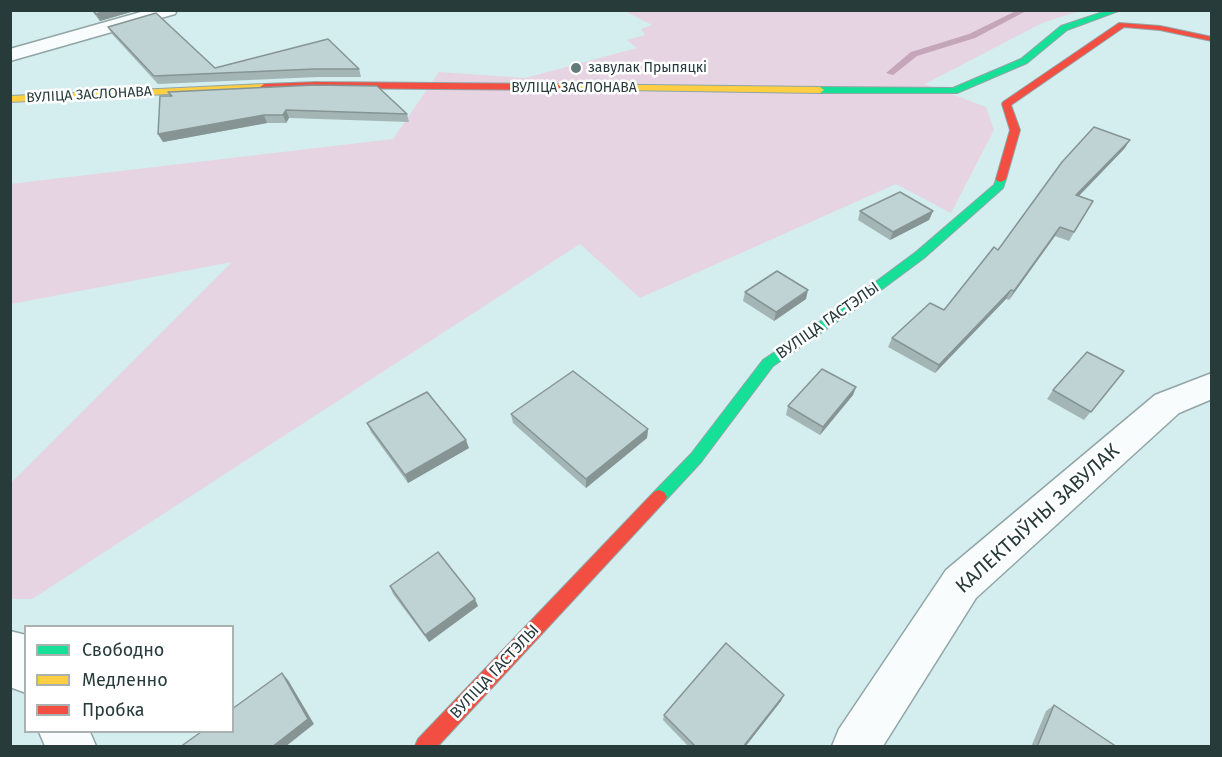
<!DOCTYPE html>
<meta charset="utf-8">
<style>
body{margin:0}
#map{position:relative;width:1222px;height:757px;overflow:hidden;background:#d4edee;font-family:"Fira Sans",sans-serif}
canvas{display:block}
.frame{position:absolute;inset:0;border:12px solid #283b3b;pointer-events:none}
.legend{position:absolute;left:24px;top:625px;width:210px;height:108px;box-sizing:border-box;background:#fff;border:2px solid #a9b1b1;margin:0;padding:8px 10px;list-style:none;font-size:18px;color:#283b3b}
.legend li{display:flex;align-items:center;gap:12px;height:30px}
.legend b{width:30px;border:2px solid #a9b1b1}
</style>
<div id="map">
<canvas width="1222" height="757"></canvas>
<div class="frame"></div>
<ul class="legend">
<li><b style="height:8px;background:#16e098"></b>Свободно</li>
<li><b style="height:8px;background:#ffcf43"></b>Медленно</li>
<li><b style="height:8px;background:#f24e42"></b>Пробка</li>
</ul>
</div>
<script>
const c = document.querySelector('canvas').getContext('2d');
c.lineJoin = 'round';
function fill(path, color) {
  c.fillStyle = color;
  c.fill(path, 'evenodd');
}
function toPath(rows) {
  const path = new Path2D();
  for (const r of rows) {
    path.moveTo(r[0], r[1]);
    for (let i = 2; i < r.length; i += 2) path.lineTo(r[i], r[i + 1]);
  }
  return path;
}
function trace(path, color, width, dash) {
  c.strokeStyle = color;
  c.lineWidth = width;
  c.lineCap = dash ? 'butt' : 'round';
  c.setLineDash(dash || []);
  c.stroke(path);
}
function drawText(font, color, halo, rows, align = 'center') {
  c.font = font + ' "Fira Sans",sans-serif';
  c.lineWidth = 5;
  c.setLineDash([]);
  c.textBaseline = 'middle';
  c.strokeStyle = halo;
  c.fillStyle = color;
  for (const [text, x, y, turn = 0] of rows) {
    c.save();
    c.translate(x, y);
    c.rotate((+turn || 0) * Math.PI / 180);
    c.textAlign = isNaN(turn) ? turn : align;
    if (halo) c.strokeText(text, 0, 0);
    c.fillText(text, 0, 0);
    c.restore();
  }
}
fill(toPath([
 [625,11,1080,11,1042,23,925,84,986,107,994,130,951,213,896,184,640,298,580,244,32,599,11,599,11,483,232,262,11,304,10,184,393,139,439,72,525,78,637,48,627,40,645,35,641,29,652,25]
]), '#e6d4e2');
fill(toPath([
 [1018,10,1028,10,975,38,917,56,893,75,886,73,911,52,969,34,1018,10]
]), '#c5a5b9');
const street = toPath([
 [148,10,177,10,175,14,10,61,10,49,148,10],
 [1212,373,1212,399,1179,413,976,598,883,746,832,746,839,729,946,570,1155,395,1212,373],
 [10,631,26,635,26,693,10,687,10,631],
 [39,732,90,732,96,746,45,746,39,732]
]);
const fast = toPath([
 [1109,10,1121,10,1067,30,1027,63,957,93,820,93,816,90,820,87,953,88,1021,59,1061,26,1109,10],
 [1001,176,1006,179,1003,188,924,258,854,310,773,366,701,462,664,502,659,504,654,502,651,497,654,492,691,454,763,360,846,304,916,252,994,185,997,177,1001,176]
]);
const slow = toPath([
 [264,84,267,85,267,89,10,102,10,96,264,84],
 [557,84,820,87,824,90,820,93,554,89,553,87,557,84]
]);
const jam = toPath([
 [1119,23,1160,26,1212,37,1212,41,1160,30,1124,27,1011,105,1020,130,1006,179,1001,182,997,181,996,179,1010,130,1002,104,1003,102,1119,23],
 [318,82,557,84,561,87,557,90,318,88,264,90,260,87,264,84,318,82],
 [659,490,664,492,667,497,664,502,438,746,415,746,418,739,654,492,659,490]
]);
trace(street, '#91a5a6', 3);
trace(fast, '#91a5a6', 2);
trace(slow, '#91a5a6', 2);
trace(jam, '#91a5a6', 2);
fill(street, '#f9fcfc');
fill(fast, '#16e098');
fill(slow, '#ffcf43');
fill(jam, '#f24e42');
fill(toPath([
 [91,10,138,10,100,21],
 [108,27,215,68,359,69,361,77,318,77,158,84,112,34],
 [168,92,407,114,409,122,289,118,286,123,267,123,163,142,158,134,170,96],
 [1125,148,1079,196,1093,201,1069,241,1055,236,1009,300,1006,299,935,373,888,347,892,338,944,310,998,250],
 [860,211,933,211,929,220,890,240,858,220],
 [745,292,806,299,774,321,743,301],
 [1124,371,1084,420,1047,399,1053,390],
 [856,387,853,395,820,435,786,415,788,406],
 [511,414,648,429,647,438,586,488,513,423],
 [367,423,469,448,408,483,371,432],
 [390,586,478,606,429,642,393,594],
 [781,701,745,747,689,747,663,720,664,715],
 [1054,705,1117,747,1031,747,1046,711]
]), '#a4b5b6');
fill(toPath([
 [108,10,138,10,100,21,96,14],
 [286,110,289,118,286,123,283,115],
 [264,115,267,123,163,142,158,134],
 [1130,140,1125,148,1071,204,1076,195],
 [933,211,929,220,890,240,893,232],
 [1060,227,1055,236,1009,300,1014,291],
 [808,290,806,299,774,321,776,312],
 [1011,290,1006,299,935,373,939,365],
 [856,387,853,395,820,435,823,427],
 [648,429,647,438,586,488,586,479],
 [466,440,469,448,408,483,405,475],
 [475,599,478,606,429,642,425,635],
 [282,673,288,680,314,724,285,747,272,747],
 [784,695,781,701,745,747,743,747]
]), '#869494');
const building = toPath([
 [93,10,108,10,96,14,93,10],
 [156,13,215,68,328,39,359,69,315,69,154,76,108,27,156,13],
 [315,85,377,86,407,114,286,110,283,115,264,115,158,134,160,96,172,96,168,92,315,85],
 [1094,127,1130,140,1076,195,1093,201,1074,232,1060,227,1014,291,1011,290,939,365,892,338,930,303,944,310,994,247,998,250,1062,162,1094,127],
 [900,192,933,211,893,232,860,211,900,192],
 [777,271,808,290,776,312,745,292,777,271],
 [1087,352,1124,371,1091,412,1053,390,1087,352],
 [822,369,856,387,823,427,788,406,822,369],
 [573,371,648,429,586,479,511,414,573,371],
 [427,392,466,440,405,475,367,423,427,392],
 [438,552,475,599,425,635,390,586,438,552],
 [726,643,784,695,743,747,696,747,664,715,726,643],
 [282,673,308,719,272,747,180,747,201,732,232,732,232,709,282,673],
 [1054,705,1117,747,1037,747,1054,705]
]);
fill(building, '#bfd3d4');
trace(building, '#869494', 1.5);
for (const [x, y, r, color] of [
 [576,68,6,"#64797a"]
]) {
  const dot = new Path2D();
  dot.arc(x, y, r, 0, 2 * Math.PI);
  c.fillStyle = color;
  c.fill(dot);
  trace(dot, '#fff', 2);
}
drawText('14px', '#283b3b', '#fff', [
 ["завулак Прыпяцкі",588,68]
], 'left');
drawText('14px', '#283b3b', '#fff', [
 ["ВУЛІЦА ЗАСЛОНАВА",574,88],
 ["ВУЛІЦА ЗАСЛОНАВА",89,95,-3]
]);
drawText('16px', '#283b3b', '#fff', [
 ["ВУЛІЦА ГАСТЭЛЫ",828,321,-35],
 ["ВУЛІЦА ГАСТЭЛЫ",495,672,-47]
]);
drawText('20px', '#283b3b', '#fff', [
 ["КАЛЕКТЫЎНЫ ЗАВУЛАК",1038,519,-42]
]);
</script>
